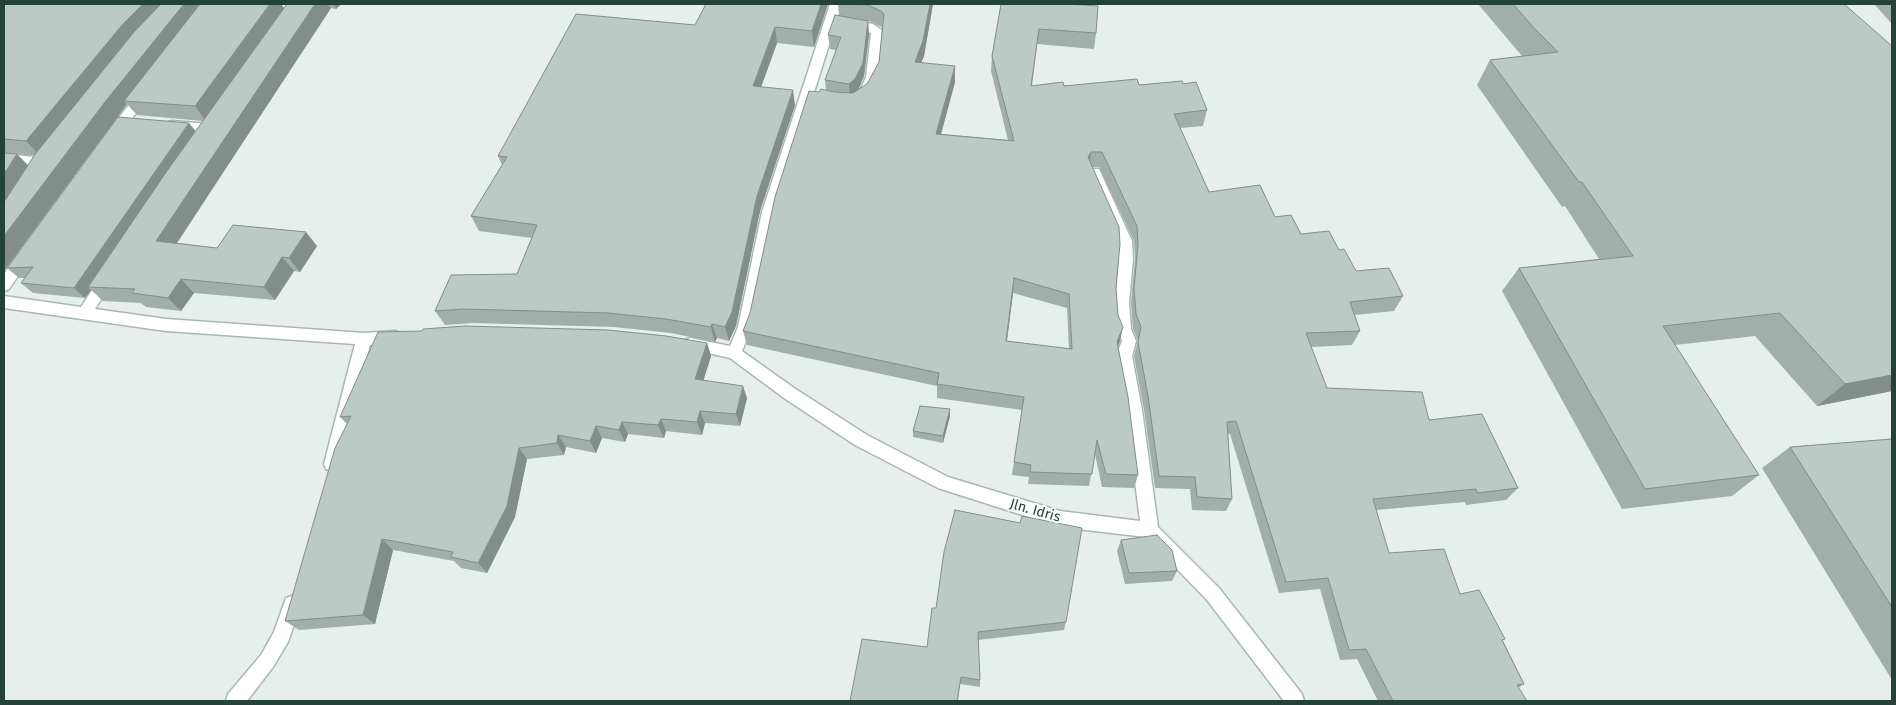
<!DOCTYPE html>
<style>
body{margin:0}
#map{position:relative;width:1896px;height:705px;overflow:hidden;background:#e6efeb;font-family:"Fira Sans",sans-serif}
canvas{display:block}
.frame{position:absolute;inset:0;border:5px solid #24423a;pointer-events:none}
</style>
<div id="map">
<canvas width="1896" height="705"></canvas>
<div class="frame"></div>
</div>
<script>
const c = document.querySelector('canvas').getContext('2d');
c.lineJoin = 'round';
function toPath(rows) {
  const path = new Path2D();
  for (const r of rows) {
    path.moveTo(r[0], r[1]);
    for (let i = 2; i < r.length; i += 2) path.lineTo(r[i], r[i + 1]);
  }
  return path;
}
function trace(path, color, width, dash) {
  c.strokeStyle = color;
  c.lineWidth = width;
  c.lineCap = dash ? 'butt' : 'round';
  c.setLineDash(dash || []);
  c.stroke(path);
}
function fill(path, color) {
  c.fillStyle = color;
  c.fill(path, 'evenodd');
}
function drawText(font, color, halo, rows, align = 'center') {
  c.font = font + ' "Fira Sans",sans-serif';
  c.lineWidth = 4;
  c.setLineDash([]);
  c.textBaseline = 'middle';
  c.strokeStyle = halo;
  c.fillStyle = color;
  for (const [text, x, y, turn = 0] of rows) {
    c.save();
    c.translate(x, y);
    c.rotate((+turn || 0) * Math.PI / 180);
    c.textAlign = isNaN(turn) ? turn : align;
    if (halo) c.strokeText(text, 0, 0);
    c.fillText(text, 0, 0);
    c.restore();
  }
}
const minor = toPath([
 [268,4,296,4,301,7,294,19,290,20,284,16,288,10,270,7,268,4],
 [830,4,842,4,776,212,752,327,742,351,794,388,867,435,948,477,1060,511,1140,521,1126,410,1116,356,1122,341,1117,329,1115,302,1119,259,1118,241,1087,172,1089,169,1099,169,1132,241,1133,259,1129,302,1131,329,1136,341,1132,356,1142,410,1158,527,1219,588,1302,694,1304,701,1284,701,1207,600,1146,537,1060,527,938,488,855,445,784,398,730,358,685,348,683,344,685,340,690,338,730,346,738,327,762,212,830,4],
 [848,20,873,24,883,31,878,77,870,94,866,95,860,91,866,77,871,33,844,27,842,24,844,21,848,20],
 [144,90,148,91,150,94,148,97,119,136,109,136,108,133,109,130,140,91,144,90],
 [172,121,210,124,214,125,216,128,214,131,210,132,168,128,166,125,168,122,172,121],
 [4,154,44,158,49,160,51,163,49,166,44,168,4,164,4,154],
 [24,252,29,253,31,257,9,289,4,291,4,274,19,253,24,252],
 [107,273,112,275,114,279,95,309,166,319,364,333,395,331,400,333,402,337,400,341,370,345,338,469,332,471,326,469,324,464,355,344,166,331,4,308,4,296,81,307,102,275,107,273],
 [292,596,298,598,301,604,288,642,273,667,247,701,226,701,228,694,261,655,274,632,286,598,292,596]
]);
trace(minor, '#a8b8b2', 3);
fill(minor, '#fff');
fill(toPath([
 [4,4,281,4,284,8,287,4,341,4,336,9,331,8,177,243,217,248,317,246,300,272,294,271,275,300,194,293,181,311,146,307,141,303,103,301,91,290,85,298,33,293,21,283,25,278,19,278,7,268,196,131,203,121,137,115,127,104,4,271],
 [11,153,26,155,34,155,28,165],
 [828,4,814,47,777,43,761,87,795,105,760,211,736,326,729,341,717,338,715,342,671,333,614,327,473,323,445,325,435,311,517,274,532,238,479,231,471,216,502,165,498,156,695,25],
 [838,4,933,4,924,56,921,63,955,82,941,134,1008,140,991,71,992,56,1001,4,1096,33,1094,49,1037,44,1032,86,1183,84,1207,110,1203,126,1180,128,1209,192,1275,217,1301,234,1339,250,1356,271,1403,296,1394,311,1354,315,1360,331,1352,345,1311,347,1327,388,1429,420,1518,488,1506,500,1466,505,1465,502,1376,510,1389,553,1460,594,1503,641,1524,684,1518,688,1527,701,1378,701,1357,659,1340,660,1320,589,1279,593,1230,434,1228,434,1232,499,1226,511,1192,510,1190,489,1155,488,1144,410,1134,356,1138,341,1133,329,1131,302,1135,259,1134,241,1099,167,1092,167,1116,288,1120,341,1118,346,1138,475,1134,488,1102,487,1095,454,1089,486,1028,484,1029,477,1012,475,1022,410,937,398,937,386,747,345,743,331,750,313,819,92,826,90,825,80,836,50,830,49,828,35,839,16],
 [867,21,869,21,882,27,879,62,867,84,858,90,864,76,869,35,868,21],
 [1013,293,1067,308,1069,349,1007,341],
 [1478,4,1844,4,1892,391,1817,406,1755,336,1675,345,1759,475,1732,496,1622,509,1502,291,1519,268,1599,259,1565,206,1562,207,1477,85,1490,60,1522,56],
 [1874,4,1892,4,1892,24],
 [422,331,707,343,711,356,703,380,747,398,740,426,705,423,702,435,666,431,664,438,628,434,625,442,602,438,596,453,566,447,564,455,527,459,515,517,487,573,461,568,454,561,393,550,375,624,299,630,285,621,347,424,340,417],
 [950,416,943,443,913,437,913,431],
 [1892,439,1892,680,1762,468,1790,447],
 [1020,523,1066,622,1064,630,978,640,980,680,980,687,960,684,958,701,850,701,927,647,936,608],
 [1121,540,1177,571,1172,581,1125,584,1117,551]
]), '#a1aea9');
fill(toPath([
 [143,4,169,4,40,156,26,141,123,24],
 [184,4,206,4,124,101,127,104,4,271,4,236,105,102],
 [270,4,281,4,286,11,206,121,195,106],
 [315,4,328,4,331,8,169,255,156,241],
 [333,4,341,4,336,9],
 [821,4,828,4,814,47,812,31],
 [930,4,933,4,924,56,915,78,915,62],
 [868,21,869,35,864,76,857,93,850,97,849,84],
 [775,27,777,43,756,101,753,86],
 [955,66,955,82,937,149,936,134],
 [793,90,795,105,760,211,736,326,729,341,725,327,757,196],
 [189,123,198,134,88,287,91,290,85,298,74,288],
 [1091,152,1089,167,1088,157],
 [17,154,32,169,4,211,4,174],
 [306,232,317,246,300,272,289,258],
 [282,257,294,271,275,300,264,287],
 [1014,278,1013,293,1005,355,1006,341],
 [181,279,194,293,181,311,168,298],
 [712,324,717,338,715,342,711,327],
 [1123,327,1120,341,1114,356,1117,342],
 [707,343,711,356,700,392,695,379],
 [1892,375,1892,391,1817,406,1845,384],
 [743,386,747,398,740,426,736,414],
 [950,409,950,416,943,443,943,436],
 [700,411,705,423,702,435,697,422],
 [661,419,666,431,664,438,658,425],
 [622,422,628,434,625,442,619,430],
 [596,426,602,438,596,453,590,441],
 [558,435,566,447,564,455,557,443],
 [519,448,527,459,515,517,487,573,478,563],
 [382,539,393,550,375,624,363,615]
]), '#838d89');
const building = toPath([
 [4,4,143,4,123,24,26,141,4,139,4,4],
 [161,4,184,4,105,102,4,236,4,202,36,153,134,32,161,4],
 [200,4,270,4,195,106,124,101,200,4],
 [287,4,315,4,156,241,217,248,233,225,306,232,289,258,282,257,264,287,181,279,168,298,132,293,135,289,88,287,169,168,287,4],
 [706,4,821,4,812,31,775,27,753,86,793,90,757,196,732,312,725,327,712,324,711,327,666,319,608,313,464,309,435,311,451,275,517,274,537,225,471,216,507,157,498,156,576,14,695,25,706,4],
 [855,4,930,4,923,41,915,62,955,66,936,134,1014,141,992,56,1001,4,1068,4,1098,6,1096,33,1039,29,1031,86,1063,82,1064,86,1137,79,1139,85,1182,81,1183,84,1196,82,1207,110,1174,114,1209,192,1260,185,1275,217,1291,215,1301,234,1329,231,1339,250,1344,249,1356,271,1389,268,1403,296,1350,302,1360,331,1306,333,1327,388,1422,392,1429,420,1482,414,1518,488,1477,493,1476,489,1373,499,1389,553,1444,549,1460,594,1479,590,1505,639,1502,640,1524,684,1517,685,1527,701,1393,701,1366,649,1349,650,1328,578,1286,582,1236,421,1227,422,1232,499,1197,497,1195,477,1159,476,1148,396,1138,342,1141,327,1136,314,1134,288,1138,244,1137,226,1102,152,1091,152,1088,157,1119,227,1120,244,1116,288,1118,315,1123,327,1117,342,1128,397,1138,475,1106,474,1097,440,1092,474,1030,472,1031,465,1014,462,1024,397,937,384,939,373,743,331,750,313,775,197,809,91,819,92,821,89,834,92,853,93,867,84,879,62,884,14,881,11,868,5,855,4],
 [1014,278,1069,294,1072,349,1006,341,1014,278],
 [1513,4,1844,4,1892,46,1892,375,1845,384,1780,313,1663,326,1759,475,1645,489,1519,268,1633,256,1582,182,1579,182,1490,60,1558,52,1534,28,1513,4],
 [835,15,868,21,863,63,855,79,849,84,825,80,841,37,828,35,835,15],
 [118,117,189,123,74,288,21,283,33,267,7,268,118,117],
 [4,153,17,154,4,174,4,153],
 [465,326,608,330,666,336,707,343,695,379,743,386,736,414,700,411,697,422,661,419,658,425,622,422,619,430,596,426,590,441,558,435,557,443,519,448,507,506,478,563,451,557,453,552,382,539,363,615,285,621,335,448,351,416,340,417,378,332,422,331,423,329,465,326],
 [920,406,950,409,943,436,913,431,920,406],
 [1892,439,1892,607,1790,447,1892,439],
 [955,510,1020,523,1022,516,1082,528,1066,622,978,632,980,680,961,677,957,701,850,701,862,639,927,647,932,608,936,608,944,552,955,510],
 [1157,535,1172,550,1177,571,1129,573,1121,540,1157,535]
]);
fill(building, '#bbcac4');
trace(building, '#838d89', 1);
drawText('14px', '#24423a', '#f7fbf9', [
 ["Jln. Idris",1035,511,16]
]);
</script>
